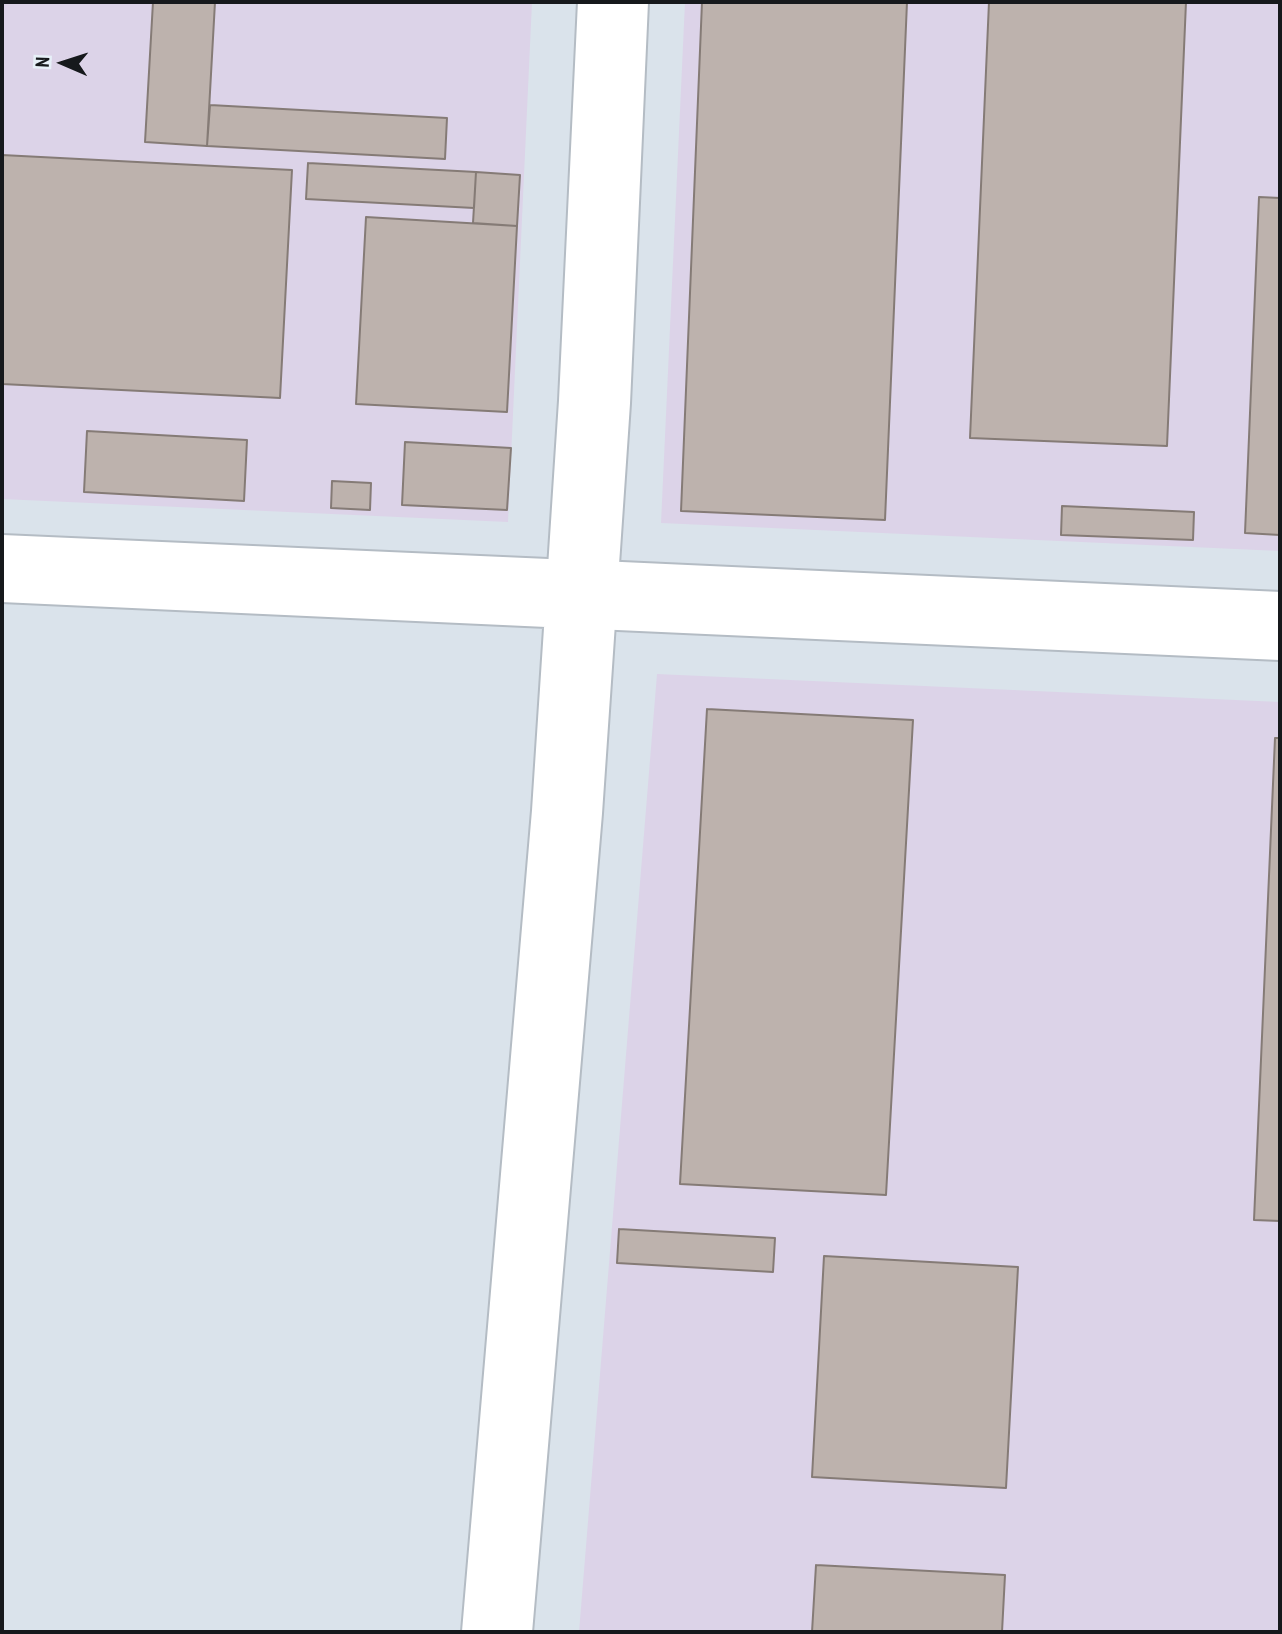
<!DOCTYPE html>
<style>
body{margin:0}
#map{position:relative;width:1282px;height:1634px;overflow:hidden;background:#dae3eb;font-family:"PT Sans Narrow",sans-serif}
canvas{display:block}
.frame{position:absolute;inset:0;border:4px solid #16191c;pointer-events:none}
.north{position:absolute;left:28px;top:28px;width:70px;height:70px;-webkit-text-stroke:5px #e7f0f8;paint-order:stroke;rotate:273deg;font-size:19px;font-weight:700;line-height:28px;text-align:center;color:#16191c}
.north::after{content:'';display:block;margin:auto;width:24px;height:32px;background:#16191c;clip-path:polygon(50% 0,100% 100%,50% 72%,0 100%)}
</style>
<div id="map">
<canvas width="1282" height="1634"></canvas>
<div class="frame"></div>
<div class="north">N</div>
</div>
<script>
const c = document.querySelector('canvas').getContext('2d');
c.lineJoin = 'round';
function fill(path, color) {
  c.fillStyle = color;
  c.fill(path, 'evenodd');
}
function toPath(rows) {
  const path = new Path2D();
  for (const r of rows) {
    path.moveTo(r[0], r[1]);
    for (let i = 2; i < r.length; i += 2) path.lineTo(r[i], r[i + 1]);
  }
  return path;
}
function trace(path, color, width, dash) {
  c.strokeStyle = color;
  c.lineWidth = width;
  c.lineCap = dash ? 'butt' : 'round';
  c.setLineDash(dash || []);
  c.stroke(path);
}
fill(toPath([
 [2,2,532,2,508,522,2,499],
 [685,2,1280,2,1280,551,661,523],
 [657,674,1280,702,1280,1632,579,1632]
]), '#dcd3e8');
const building = toPath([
 [153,2,215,2,207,146,145,142,153,2],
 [702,2,907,2,885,520,681,511,702,2],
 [989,2,1186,2,1167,446,970,438,989,2],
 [210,105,447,118,445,159,207,146,210,105],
 [2,155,292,170,280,398,2,384,2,155],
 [308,163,476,172,474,208,306,199,308,163],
 [476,172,520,175,517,226,473,223,476,172],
 [1259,197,1280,198,1280,535,1245,533,1259,197],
 [366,217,517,226,507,412,356,404,366,217],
 [87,431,247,440,244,501,84,492,87,431],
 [405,442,511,448,507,510,402,505,405,442],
 [332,481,371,483,370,510,331,508,332,481],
 [1062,506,1194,512,1193,540,1061,535,1062,506],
 [707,709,913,720,886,1195,680,1184,707,709],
 [1275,738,1280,738,1280,1221,1254,1220,1275,738],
 [619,1229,775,1238,773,1272,617,1263,619,1229],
 [824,1256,1018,1267,1006,1488,812,1477,824,1256],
 [816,1565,1005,1575,1002,1632,812,1632,816,1565]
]);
fill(building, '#bdb2ad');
trace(building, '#857b76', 2);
const minor = toPath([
 [599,580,1280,611],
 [596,610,1280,641]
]);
const major = toPath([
 [2,554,593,580],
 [2,583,591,610],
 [481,1632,551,811,578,401,597,2],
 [513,1632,583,813,611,403,629,2]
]);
trace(minor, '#b4bcc4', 42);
trace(major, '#b4bcc4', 42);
trace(minor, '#fff', 38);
trace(major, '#fff', 38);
</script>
